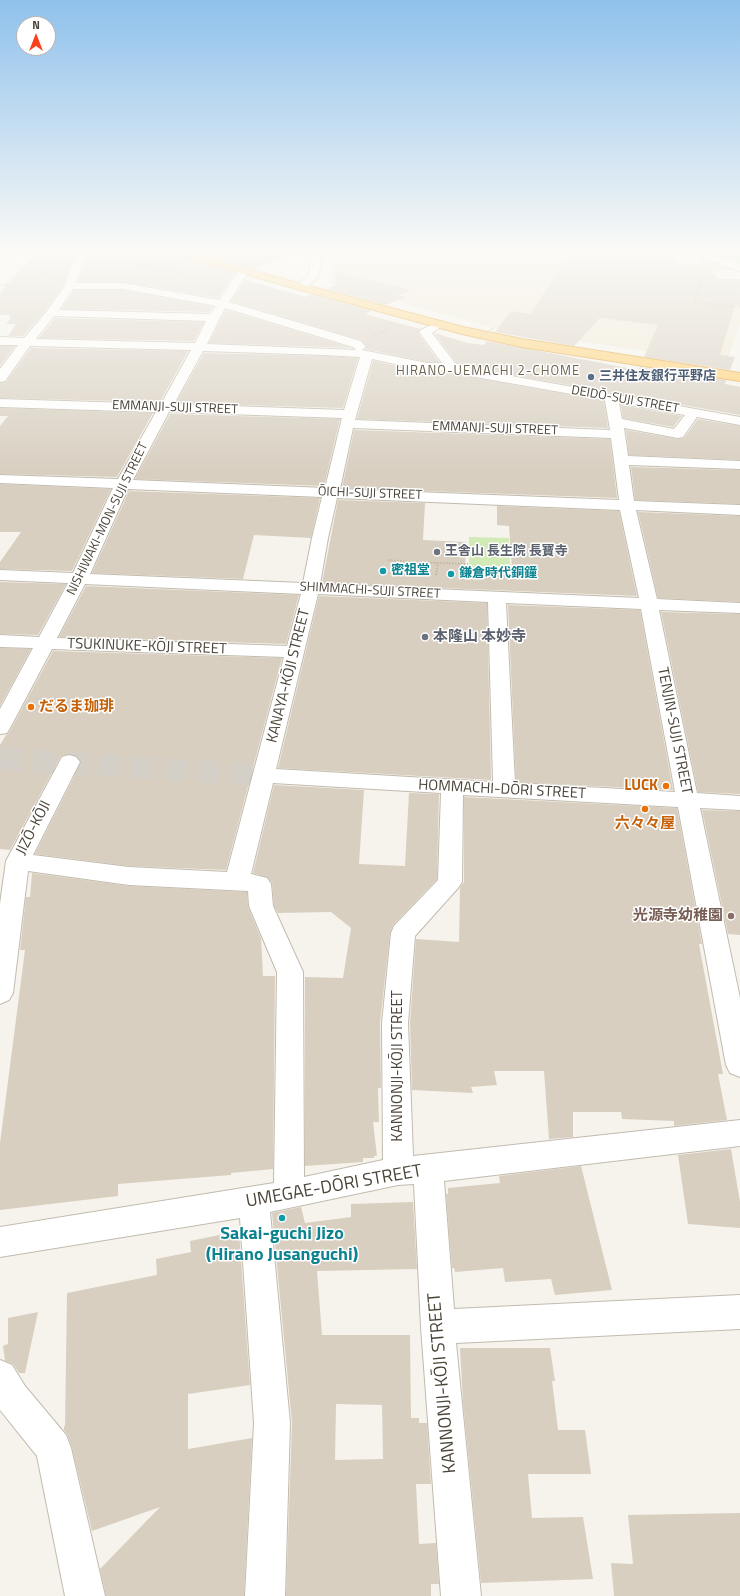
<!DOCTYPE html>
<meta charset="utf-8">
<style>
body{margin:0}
#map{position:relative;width:740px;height:1596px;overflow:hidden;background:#f6f3ec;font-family:"Titillium Web",sans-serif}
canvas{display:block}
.north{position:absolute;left:16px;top:16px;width:40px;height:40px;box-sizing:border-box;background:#fff;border:1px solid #b7b4b0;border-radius:50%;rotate:0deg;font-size:11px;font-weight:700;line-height:16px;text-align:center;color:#4b4439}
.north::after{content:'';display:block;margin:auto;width:14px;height:18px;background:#fc3f1d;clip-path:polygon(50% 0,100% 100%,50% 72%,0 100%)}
</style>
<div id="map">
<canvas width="740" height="1596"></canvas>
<div class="north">N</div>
</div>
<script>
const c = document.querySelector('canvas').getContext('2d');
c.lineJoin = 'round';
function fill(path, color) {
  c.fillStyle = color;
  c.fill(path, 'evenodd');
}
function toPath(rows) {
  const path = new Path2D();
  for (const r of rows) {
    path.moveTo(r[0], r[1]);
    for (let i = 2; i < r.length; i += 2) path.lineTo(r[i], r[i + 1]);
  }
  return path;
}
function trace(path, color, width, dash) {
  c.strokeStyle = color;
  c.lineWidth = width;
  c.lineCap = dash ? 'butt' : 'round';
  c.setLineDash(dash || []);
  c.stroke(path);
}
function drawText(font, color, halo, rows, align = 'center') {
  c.font = font + ' "Titillium Web","Noto Sans JP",sans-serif';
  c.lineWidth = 3;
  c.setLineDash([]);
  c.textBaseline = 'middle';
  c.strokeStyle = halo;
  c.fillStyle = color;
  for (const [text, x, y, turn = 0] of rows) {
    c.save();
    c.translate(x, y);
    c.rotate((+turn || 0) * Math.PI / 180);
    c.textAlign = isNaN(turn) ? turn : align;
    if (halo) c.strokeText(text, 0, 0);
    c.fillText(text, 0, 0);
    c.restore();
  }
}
fill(toPath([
 [333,251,541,251,542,253,648,258,660,261,696,263,692,302,740,308,740,324,726,363,498,329,329,283]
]), '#efe8d6');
fill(toPath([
 [715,251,740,251,740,263,718,255],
 [698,258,706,258,740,271,703,269],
 [469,537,509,538,510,567,480,566,479,589,469,572]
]), '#d2eab5');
fill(toPath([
 [37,251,75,251,64,285,46,310,23,336,8,336,16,324,6,324,11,317,9,317,10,315,0,315,0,293],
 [87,251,169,251,171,254,235,273,218,298,123,282,78,282],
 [188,251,294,251,295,253,253,269],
 [628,251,670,251,680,265,711,266,718,279,740,279,740,306,735,305,720,355,735,357,730,370,644,357,658,325,600,318,574,346,495,332,511,311,530,314,569,256,633,259],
 [336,272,411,290,398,295,406,297,386,305,326,289,335,285],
 [245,280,306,297,311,294,372,311,365,314,420,329,418,333,439,362,427,362,366,349,367,346,361,340,231,301],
 [74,290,123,290,213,307,209,312,62,309],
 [226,310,352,348,209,343],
 [55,318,204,322,194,341,39,338],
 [434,333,468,343,484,345,487,341,638,370,640,367,726,380,725,384,740,387,740,415,472,368,456,362],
 [0,346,15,346,0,366],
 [31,348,188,351,160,402,0,398,0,383,6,382],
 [204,353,325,356,358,358,343,408,176,403],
 [373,361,427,372,450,372,470,377,604,401,608,428,357,419],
 [621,405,682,416,673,427,623,418],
 [0,408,153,413,117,477,0,474,0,426,8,416,0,416],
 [170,414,340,419,324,486,135,479],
 [698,419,740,426,740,460,629,455,626,430,678,439,684,438],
 [354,430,610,439,617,498,342,488],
 [631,467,740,470,740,504,635,500],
 [0,484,111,489,72,571,0,569,0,562,21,532,0,532],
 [129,491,320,498,311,538,254,535,243,579,92,573],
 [338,500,425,503,423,540,466,542,465,568,512,569,509,526,497,525,497,506,619,511,637,596,322,583],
 [638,512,740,516,740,602,658,598],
 [0,582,66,584,38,635,0,634],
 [86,586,299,595,286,644,59,637],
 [319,596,487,603,491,780,278,768],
 [508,605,640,610,673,790,516,782],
 [661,612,740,614,740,794,698,792],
 [0,648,31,649,0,706],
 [53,651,282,658,226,870,129,866,35,854,81,763,77,756,69,754,61,756,10,850,0,849,0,745,6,735,8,734,11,729],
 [274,785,364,790,359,864,405,866,409,793,439,794,437,879,393,925,390,933,380,1023,381,1088,378,1088,379,1122,373,1122,377,1156,374,1156,374,1158,363,1158,363,1162,305,1166,305,977,343,978,351,928,331,912,278,913,274,906,272,883,267,877,253,873],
 [464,797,677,808,700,933,702,944,699,944,723,1074,718,1074,727,1120,674,1126,674,1121,622,1119,621,1112,573,1112,573,1137,549,1139,544,1071,494,1071,497,1085,471,1087,473,1093,412,1090,410,1023,416,939,459,942,460,887,464,882],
 [702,810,740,811,740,935,728,934],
 [32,873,129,886,247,892,248,907,261,938,263,976,275,976,273,1169,231,1173,231,1175,118,1184,118,1196,0,1210,0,1143,25,950,20,950,26,897,30,897],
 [731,1149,740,1202,740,1228,688,1224,678,1155],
 [581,1166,612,1290,555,1295,551,1279,505,1282,503,1268,455,1272,454,1268,452,1268,446,1194,448,1194,448,1188,500,1183,499,1176],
 [413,1202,417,1269,317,1271,322,1335,410,1335,411,1418,419,1418,419,1423,427,1423,431,1484,416,1484,419,1544,436,1543,439,1584,431,1584,431,1596,286,1596,292,1423,272,1213,301,1207,305,1223,351,1217,351,1204],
 [336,1404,382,1405,383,1459,335,1460],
 [239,1231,250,1385,188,1394,188,1449,252,1438,244,1596,106,1596,100,1569,160,1507,92,1531,72,1448,67,1434,64,1430,64,1426,65,1426,67,1293,157,1275,156,1259,191,1252,190,1241],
 [38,1312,25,1373,19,1373,13,1364,5,1361,3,1346,8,1344,8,1318],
 [460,1348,550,1348,555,1381,552,1381,558,1430,585,1430,591,1474,528,1474,532,1518,583,1517,593,1579,481,1583,463,1402],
 [740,1513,740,1596,614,1596,611,1563,633,1564,628,1515]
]), '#d8cfc1');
trace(toPath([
 [0,759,264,775]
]), '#d4d0c8', 22, [22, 11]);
const minor = toPath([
 [76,251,86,251,76,283,123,283,219,300,240,269,244,268,249,271,229,302,361,341,366,347,362,350,427,363,442,363,419,332,421,330,439,321,443,322,445,324,432,333,455,363,472,369,740,417,740,425,697,417,683,437,678,438,624,428,628,456,740,461,740,469,629,465,634,501,740,505,740,515,636,510,657,599,740,603,740,613,659,610,697,793,740,796,740,810,700,808,740,998,740,1077,730,1073,726,1065,678,807,463,795,462,882,458,888,415,936,408,1023,413,1156,740,1120,740,1146,444,1181,454,1309,740,1295,740,1329,456,1343,481,1596,441,1596,421,1327,414,1184,398,1185,270,1212,290,1423,285,1596,245,1596,254,1423,240,1218,0,1257,0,1227,274,1183,277,972,249,906,248,891,129,885,28,871,13,993,9,1000,0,1004,0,904,6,861,62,757,69,755,76,757,80,762,33,855,129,867,227,872,284,657,52,649,10,728,7,733,0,734,0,709,33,648,0,647,0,635,39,637,68,583,0,580,0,570,73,573,113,488,0,483,0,475,118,479,156,412,0,407,0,399,161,404,191,350,30,346,5,381,0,382,0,369,18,345,0,345,0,337,24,338,47,311,65,286,76,251],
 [73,289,123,289,216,306,210,314,59,310,73,289],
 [225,308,353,347,356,350,207,344,225,308],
 [54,316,206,321,195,343,36,339,54,316],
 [203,351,325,355,360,357,344,410,174,404,203,351],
 [372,359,427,371,450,370,470,376,605,400,610,430,355,420,372,359],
 [619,403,685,415,674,429,622,419,619,403],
 [169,412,342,418,325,488,133,480,169,412],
 [353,428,611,438,619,500,340,489,353,428],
 [128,489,322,497,312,538,303,583,90,574,128,489],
 [337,498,620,510,639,598,320,584,328,538,337,498],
 [85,584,301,594,287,646,57,638,85,584],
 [318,594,488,602,493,782,276,769,318,594],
 [506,603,641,609,675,792,515,783,506,603],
 [273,783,441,793,438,880,394,926,391,933,382,1023,383,1160,304,1177,303,972,273,906,271,884,267,878,251,874,273,783],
 [313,251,323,251,318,277,305,289,297,289,296,287,297,285,308,276,313,251],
 [699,251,709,251,712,254,740,264,740,271,704,258,699,251],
 [0,1360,12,1365,25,1386,66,1435,71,1448,105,1596,65,1596,37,1456,0,1410,0,1360]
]);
const highway = toPath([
 [170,251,184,251,305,285,463,327,522,339,740,373,740,381,522,347,462,334,297,289,171,253,170,251]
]);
trace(minor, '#c2bbae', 2);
trace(highway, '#e0a43c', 2);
trace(toPath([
 [100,256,184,274],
 [0,258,15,258],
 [702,273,695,302,740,307],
 [0,285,47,286],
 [5,285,12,276,47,275],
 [375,335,387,330]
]), '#c4b79f', 1.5, [1, 1]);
trace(toPath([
 [388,560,410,562,427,573],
 [410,562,468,564],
 [436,575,438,562]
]), '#c4b79f', 2, [1.5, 1.5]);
fill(minor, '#fff');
fill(highway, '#ffcf6e');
trace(toPath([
 [478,340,493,328]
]), '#c4b79f', 1.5, [1, 1]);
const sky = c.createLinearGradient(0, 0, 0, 474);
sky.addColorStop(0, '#8fc1ec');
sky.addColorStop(0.53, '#fbfaf6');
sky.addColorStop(1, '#fbfaf600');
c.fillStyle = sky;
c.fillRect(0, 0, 740, 474);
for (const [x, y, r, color] of [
 [591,377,4,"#5c6f8a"],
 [437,552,4,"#6b7280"],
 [383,571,4,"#0f9aa8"],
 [451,574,4,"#0f9aa8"],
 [425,637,4,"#6b7280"],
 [31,707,4,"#e8710a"],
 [666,786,4,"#e8710a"],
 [645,809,4,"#e8710a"],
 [731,916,4,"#8d6e63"],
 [282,1218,4,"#0f9aa8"]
]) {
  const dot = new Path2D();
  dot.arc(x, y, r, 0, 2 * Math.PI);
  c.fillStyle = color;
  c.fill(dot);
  trace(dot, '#fff', 1.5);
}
c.letterSpacing = '1px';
drawText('13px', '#6e6250', '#fff', [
 ["HIRANO-UEMACHI 2-CHOME",488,372]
]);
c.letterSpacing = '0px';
drawText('bold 13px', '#4e5e75', '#fff', [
 ["三井住友銀行平野店",599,377]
], 'left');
drawText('13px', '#4b4439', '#fff', [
 ["DEIDŌ-SUJI STREET",625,400,10],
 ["EMMANJI-SUJI STREET",175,408,2],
 ["EMMANJI-SUJI STREET",495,429,2],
 ["ŌICHI-SUJI STREET",370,494,2],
 ["NISHIWAKI-MON-SUJI STREET",108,519,-64],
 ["SHIMMACHI-SUJI STREET",370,591,3]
]);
drawText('bold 13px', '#5b616d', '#fff', [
 ["王舎山 長生院 長寶寺",445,552]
], 'left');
drawText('bold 13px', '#0d838f', '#fff', [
 ["密祖堂",391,571],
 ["鎌倉時代銅鐘",459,574]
], 'left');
drawText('bold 15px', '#5b616d', '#fff', [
 ["本隆山 本妙寺",433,637]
], 'left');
drawText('15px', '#4b4439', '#fff', [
 ["TSUKINUKE-KŌJI STREET",147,647,2],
 ["KANAYA-KŌJI STREET",289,676,-76],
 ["TENJIN-SUJI STREET",674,731,79],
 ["HOMMACHI-DŌRI STREET",502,790,3],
 ["JIZŌ-KŌJI",34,828,-63],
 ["KANNONJI-KŌJI STREET",398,1066,-90]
]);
drawText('bold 15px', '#c56008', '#fff', [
 ["だるま珈琲",39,707],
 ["LUCK",658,786,"right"],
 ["六々々屋",645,824,"center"]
], 'left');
drawText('bold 15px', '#785e54', '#fff', [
 ["光源寺幼稚園",723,916]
], 'right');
drawText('18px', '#4b4439', '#fff', [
 ["UMEGAE-DŌRI STREET",334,1187,-10],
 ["KANNONJI-KŌJI STREET",443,1383,-95]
]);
drawText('bold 18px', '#0d838f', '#fff', [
 ["Sakai-guchi Jizo",282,1235],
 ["(Hirano Jusanguchi)",282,1256]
]);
</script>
